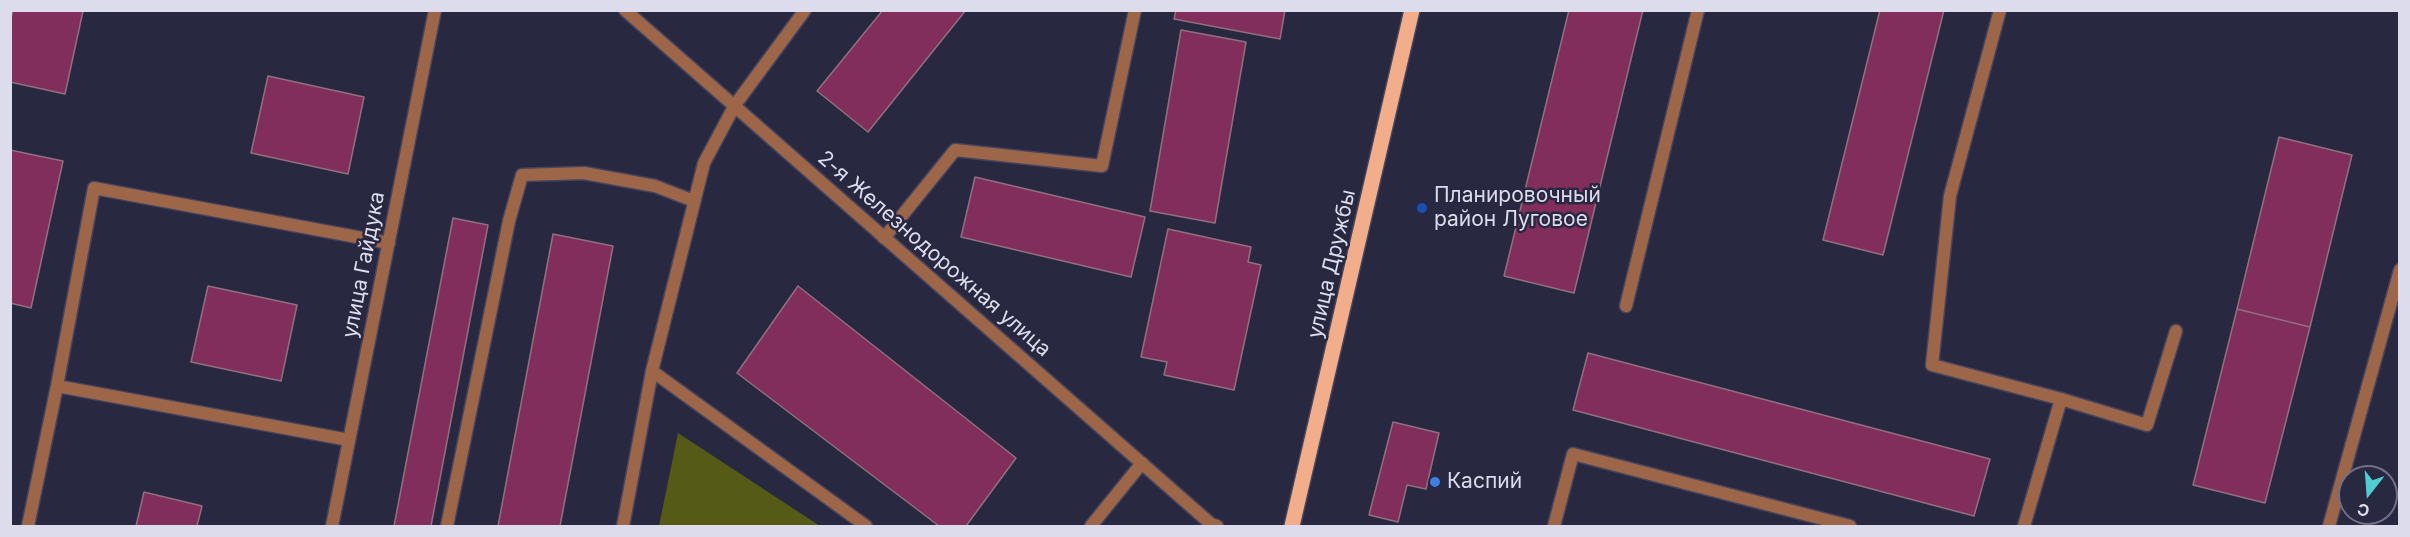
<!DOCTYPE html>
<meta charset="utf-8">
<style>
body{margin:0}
#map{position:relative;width:2410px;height:537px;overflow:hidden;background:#292841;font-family:Inter,sans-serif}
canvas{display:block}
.frame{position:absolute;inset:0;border:12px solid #dcdced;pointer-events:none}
.north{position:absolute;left:2338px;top:465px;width:60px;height:60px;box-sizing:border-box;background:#292841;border:2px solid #717086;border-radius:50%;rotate:197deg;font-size:16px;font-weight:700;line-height:24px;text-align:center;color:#dcdced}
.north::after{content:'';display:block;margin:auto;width:21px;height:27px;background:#51ccd1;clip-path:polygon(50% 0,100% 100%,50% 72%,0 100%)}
</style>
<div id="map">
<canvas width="2410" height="537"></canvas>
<div class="frame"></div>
<div class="north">С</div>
</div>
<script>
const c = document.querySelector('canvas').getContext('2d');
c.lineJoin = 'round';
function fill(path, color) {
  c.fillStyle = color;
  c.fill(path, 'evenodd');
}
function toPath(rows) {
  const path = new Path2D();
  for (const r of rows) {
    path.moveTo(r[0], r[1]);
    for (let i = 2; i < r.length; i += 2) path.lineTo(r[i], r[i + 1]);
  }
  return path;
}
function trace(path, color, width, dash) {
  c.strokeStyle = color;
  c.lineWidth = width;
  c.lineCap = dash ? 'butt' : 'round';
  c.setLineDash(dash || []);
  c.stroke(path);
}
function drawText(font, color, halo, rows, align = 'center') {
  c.font = font + ' Inter,sans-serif';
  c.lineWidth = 5;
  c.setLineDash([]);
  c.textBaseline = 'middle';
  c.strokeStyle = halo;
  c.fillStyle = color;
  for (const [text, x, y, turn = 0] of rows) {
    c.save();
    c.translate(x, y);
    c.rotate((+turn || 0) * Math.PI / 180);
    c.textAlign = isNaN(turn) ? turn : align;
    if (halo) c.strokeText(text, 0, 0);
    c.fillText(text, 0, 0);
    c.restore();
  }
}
fill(toPath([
 [678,433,820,526,659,526]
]), '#555a16');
const building = toPath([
 [13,10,83,11,65,94,10,82,10,22,13,10],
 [883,10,966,10,868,132,817,91,883,10],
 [1176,10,1285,10,1280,39,1174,19,1176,10],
 [1569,10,1643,10,1574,293,1504,276,1569,10],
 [1880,10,1944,10,1883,255,1823,240,1880,10],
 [1181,30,1246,42,1215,223,1150,211,1181,30],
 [268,76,364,97,348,174,251,153,268,76],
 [2279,137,2352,155,2310,327,2237,309,2279,137],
 [10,150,63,161,31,308,10,303,10,150],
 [975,177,1145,217,1131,277,961,237,975,177],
 [453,218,488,225,431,526,394,526,453,218],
 [1168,229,1251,247,1248,262,1261,265,1234,390,1164,375,1167,362,1141,357,1168,229],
 [553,234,613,246,560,526,498,526,553,234],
 [208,286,297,305,281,381,191,362,208,286],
 [798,286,1016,458,966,526,939,526,737,373,798,286],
 [2237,309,2310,327,2265,503,2193,485,2237,309],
 [1588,353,1990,459,1974,516,1573,410,1588,353],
 [1393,422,1439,433,1426,489,1407,485,1398,522,1369,515,1393,422],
 [144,492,202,506,197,526,136,526,144,492]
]);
fill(building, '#812e5c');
trace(building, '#90707f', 1.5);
const lane = toPath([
 [805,10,735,105,704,163,652,371,866,526],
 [2000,10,1950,196,1932,365,2061,399,2024,526],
 [884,238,955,150,1102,166,1135,10],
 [1626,306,1698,10],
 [57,386,94,188,389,243],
 [2061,399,2147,425,2176,331],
 [28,526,57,386,349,440],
 [447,526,509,221,522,175,584,173,655,186,694,201],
 [623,526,652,371],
 [1091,526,1142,463],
 [1554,526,1573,454,1850,526]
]);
const street = toPath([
 [625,10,1211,524,1217,526],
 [332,526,435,10],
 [2329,526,2400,270]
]);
const primary = toPath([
 [1292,526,1412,10]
]);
trace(lane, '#46455d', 15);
trace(street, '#46455d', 15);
trace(primary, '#46455d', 18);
trace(lane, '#9d6649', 12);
trace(street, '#9d6649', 12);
trace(primary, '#f2ad8a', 15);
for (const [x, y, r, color] of [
 [1422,208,6,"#1a4fb4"],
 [1435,482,6,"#3f7fe0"]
]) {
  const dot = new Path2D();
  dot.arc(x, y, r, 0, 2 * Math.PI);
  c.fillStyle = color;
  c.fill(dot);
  trace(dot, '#292841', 2);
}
drawText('21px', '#dcdced', '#292841', [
 ["Планировочный",1434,196],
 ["район Луговое",1434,220],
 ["Каспий",1447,482]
], 'left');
drawText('21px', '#dcdced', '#292841', [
 ["2-я Железнодорожная улица",934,254,41],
 ["улица Дружбы",1332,264,-77],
 ["улица Гайдука",364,265,-79]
]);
</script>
